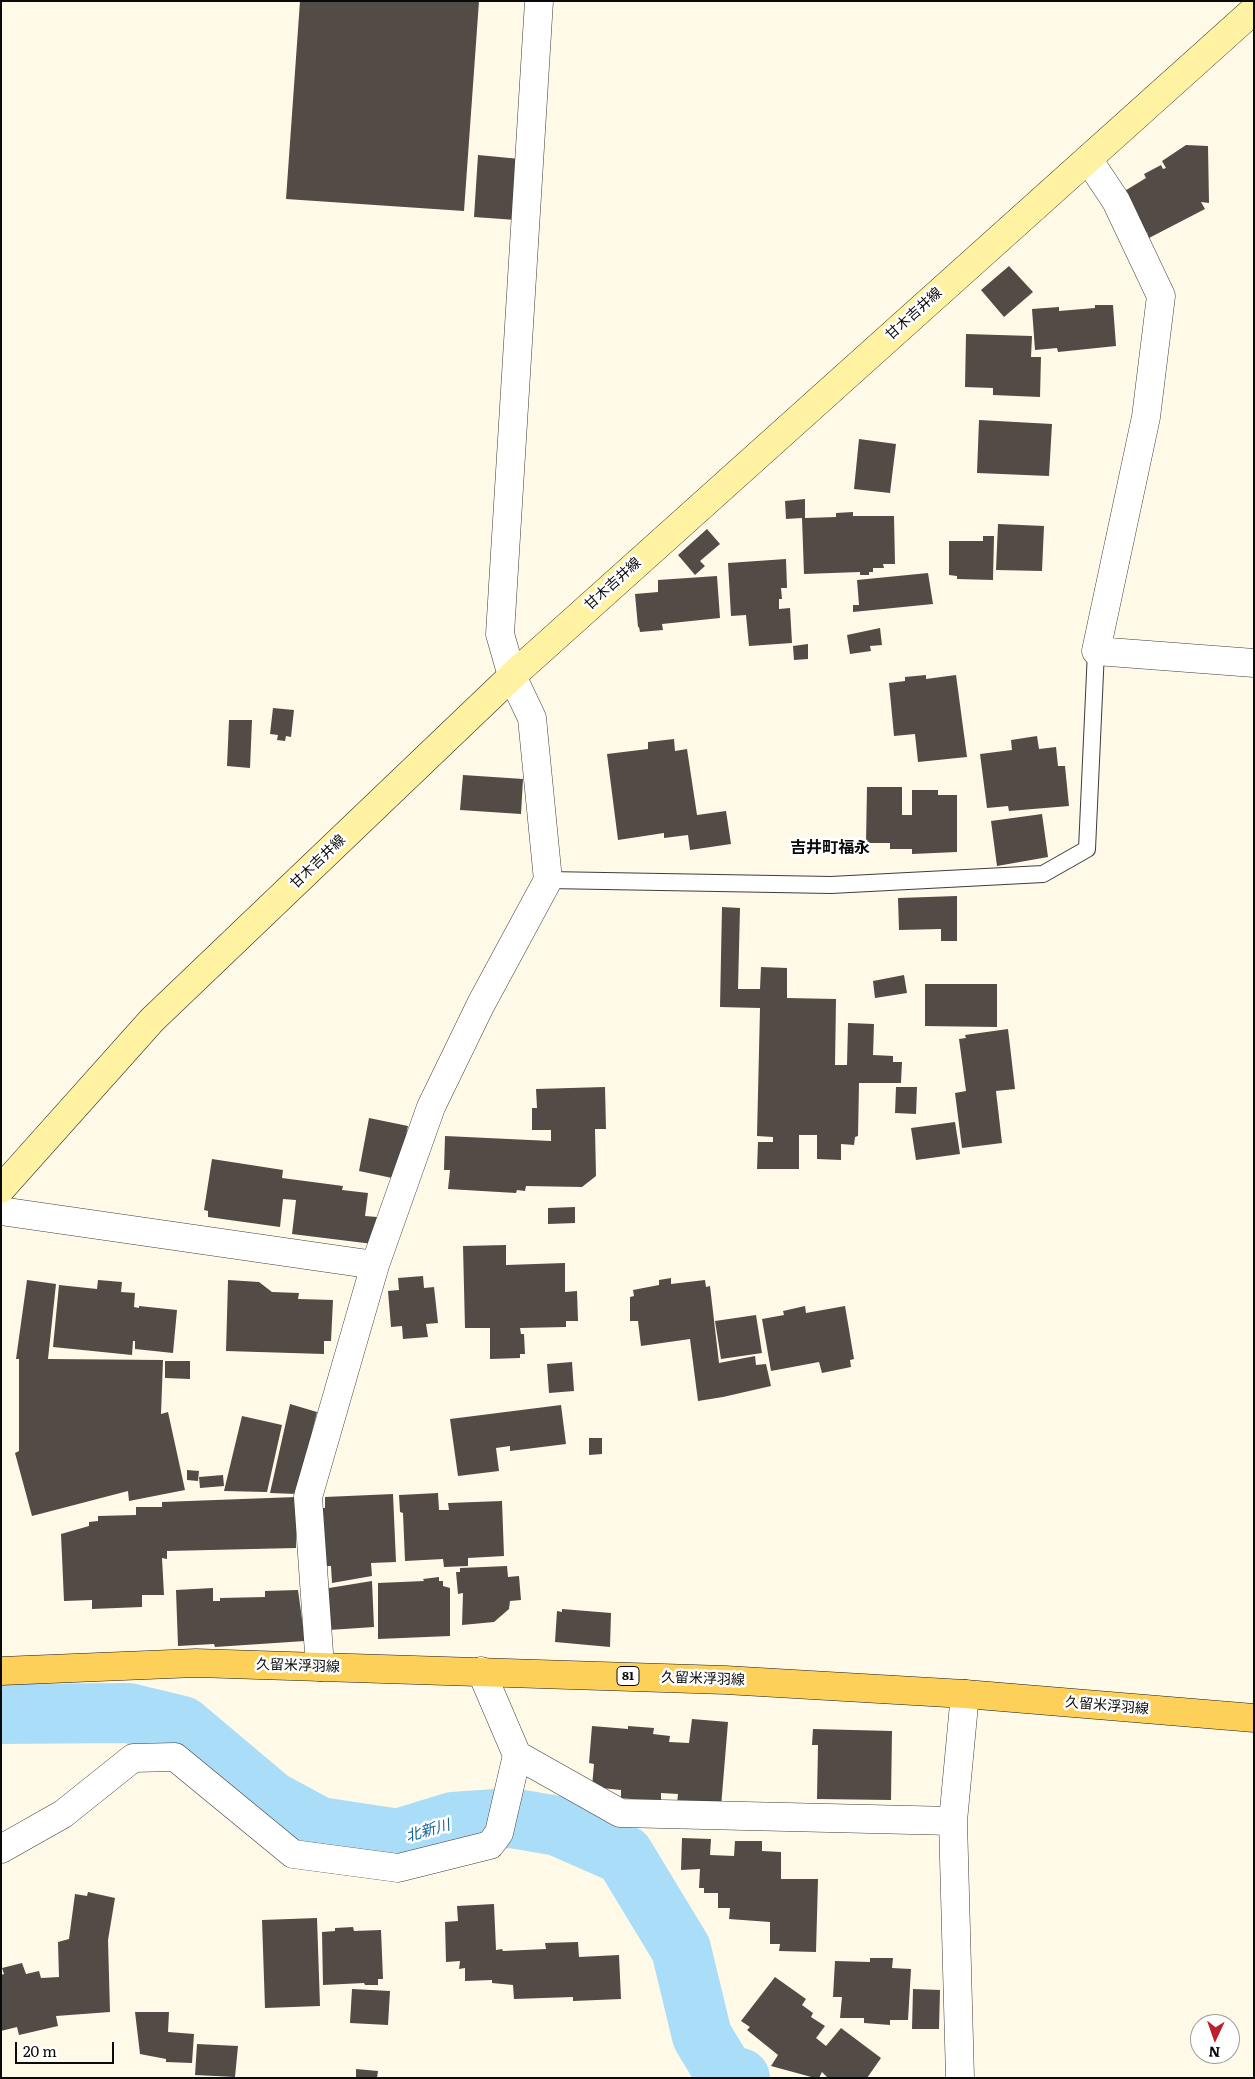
<!DOCTYPE html>
<meta charset="utf-8">
<style>
body{margin:0}
#map{position:relative;width:1255px;height:2079px;overflow:hidden;background:#fffae7;font-family:Literata,serif}
canvas{display:block}
.frame{position:absolute;inset:0;border:2px solid #0a0a0a;pointer-events:none}
.north{position:absolute;left:1190px;top:2014px;width:50px;height:50px;box-sizing:border-box;background:#fff;border:1px solid #9d9d9d;border-radius:50%;rotate:183deg;font-size:14px;font-weight:700;line-height:20px;text-align:center;color:#0a0a0a}
.north::after{content:'';display:block;margin:auto;width:18px;height:22px;background:#bc202c;clip-path:polygon(50% 0,100% 100%,50% 72%,0 100%)}
.scale{position:absolute;left:15px;top:2042px;width:99px;height:22px;box-sizing:border-box;border:2px solid #0a0a0a;border-top:0;padding-left:6px;font-size:15px;line-height:18px;white-space:nowrap;color:#0a0a0a;-webkit-text-stroke:4px #fff;paint-order:stroke}
</style>
<div id="map">
<canvas width="1255" height="2079"></canvas>
<div class="frame"></div>
<div class="north">N</div>
<div class="scale">20 m</div>
</div>
<script>
const c = document.querySelector('canvas').getContext('2d');
c.lineJoin = 'round';
function toPath(rows) {
  const path = new Path2D();
  for (const r of rows) {
    path.moveTo(r[0], r[1]);
    for (let i = 2; i < r.length; i += 2) path.lineTo(r[i], r[i + 1]);
  }
  return path;
}
function trace(path, color, width, dash) {
  c.strokeStyle = color;
  c.lineWidth = width;
  c.lineCap = dash ? 'butt' : 'round';
  c.setLineDash(dash || []);
  c.stroke(path);
}
function fill(path, color) {
  c.fillStyle = color;
  c.fill(path, 'evenodd');
}
function drawText(font, color, halo, rows, align = 'center') {
  c.font = font + ' Literata,"Noto Sans JP",serif';
  c.lineWidth = 5;
  c.setLineDash([]);
  c.textBaseline = 'middle';
  c.strokeStyle = halo;
  c.fillStyle = color;
  for (const [text, x, y, turn = 0] of rows) {
    c.save();
    c.translate(x, y);
    c.rotate((+turn || 0) * Math.PI / 180);
    c.textAlign = isNaN(turn) ? turn : align;
    if (halo) c.strokeText(text, 0, 0);
    c.fillText(text, 0, 0);
    c.restore();
  }
}
trace(toPath([
 [1,1714,128,1713,182,1726,271,1801,319,1827,398,1839,453,1822,511,1818,558,1826,624,1855,681,1949,702,2036,725,2074,740,2078]
]), '#aaddf8', 60);
fill(toPath([
 [300,1,479,1,464,211,286,199],
 [1186,145,1208,146,1209,203,1201,202,1205,209,1149,238,1147,232,1137,237,1118,195,1146,178,1144,174,1161,165,1163,169,1166,168,1162,161],
 [478,155,520,159,516,220,474,217],
 [1009,266,1033,292,1004,317,981,290],
 [1095,305,1113,305,1116,346,1058,352,1057,348,1035,350,1032,309,1059,307,1059,311,1095,308],
 [966,334,1032,336,1031,357,1041,357,1040,397,993,395,993,388,965,387],
 [979,420,1052,424,1049,476,977,473],
 [859,439,896,444,890,493,854,489],
 [805,499,805,518,836,517,836,513,853,512,853,516,894,516,895,564,883,564,884,568,873,568,873,572,869,572,869,575,860,575,860,572,804,574,802,518,786,519,785,501],
 [998,524,1044,526,1042,571,996,570],
 [707,529,720,544,700,561,705,566,695,575,678,555],
 [983,536,994,536,993,580,957,579,957,576,949,575,949,541,983,541],
 [786,559,787,588,781,588,782,599,779,599,779,609,790,608,792,643,749,646,746,615,731,616,728,563],
 [928,573,933,604,853,612,853,605,859,605,857,580],
 [717,576,720,618,662,624,663,630,640,632,639,627,638,627,635,594,658,592,658,580],
 [880,628,882,645,870,646,871,651,850,654,847,635],
 [808,644,808,659,794,660,793,646],
 [926,675,926,679,956,675,967,757,918,762,915,734,894,736,889,683,905,681,905,677],
 [273,708,294,710,291,737,286,736,285,741,277,740,278,735,270,734],
 [229,720,252,720,250,768,227,766],
 [1037,736,1039,749,1056,747,1058,766,1065,766,1069,806,1009,811,1008,806,987,808,980,754,1012,750,1011,740],
 [674,739,675,751,687,749,697,815,726,811,731,844,690,850,688,835,664,838,664,833,618,840,607,754,648,749,648,742],
 [463,775,523,779,521,814,460,810],
 [867,787,902,787,902,815,912,815,912,790,938,790,938,795,957,795,957,852,912,854,912,849,890,849,890,843,866,843],
 [1042,814,1048,857,997,866,991,821],
 [957,896,957,941,941,941,941,929,899,930,898,898],
 [722,907,740,908,738,989,760,989,761,967,787,968,787,998,836,999,835,1065,847,1065,848,1023,874,1024,873,1055,893,1056,893,1062,902,1062,901,1083,859,1083,858,1136,855,1137,854,1145,841,1144,841,1160,817,1159,817,1135,799,1135,799,1169,757,1169,758,1142,773,1142,773,1137,757,1136,760,1008,720,1007],
 [904,975,907,993,875,998,873,981],
 [925,984,997,984,997,1027,925,1026],
 [1008,1029,1015,1089,996,1091,1002,1143,962,1148,955,1093,966,1091,959,1039,966,1038,965,1035],
 [605,1087,606,1129,595,1129,596,1176,582,1187,526,1186,525,1191,517,1190,516,1193,448,1189,450,1170,444,1170,445,1136,551,1141,551,1130,532,1130,532,1108,537,1108,536,1089],
 [896,1087,917,1087,916,1114,895,1113],
 [369,1118,408,1126,397,1179,359,1171],
 [955,1122,960,1154,916,1160,911,1128],
 [212,1159,283,1170,282,1178,343,1186,342,1190,368,1193,365,1216,377,1217,373,1244,292,1234,296,1200,283,1199,280,1227,208,1217,208,1211,204,1210],
 [575,1207,575,1223,548,1224,548,1208],
 [506,1245,506,1265,565,1263,565,1292,577,1291,578,1321,566,1321,566,1327,520,1328,521,1334,524,1334,525,1354,520,1354,520,1358,490,1359,490,1328,465,1328,463,1246],
 [423,1276,424,1288,434,1287,438,1323,426,1324,428,1337,403,1339,402,1326,391,1327,388,1291,399,1290,398,1278],
 [671,1278,671,1284,705,1280,706,1287,710,1286,719,1363,755,1356,756,1365,766,1364,771,1386,723,1397,698,1401,690,1339,641,1346,638,1321,630,1321,630,1297,634,1296,633,1290,659,1285,659,1280],
 [27,1280,56,1284,48,1359,163,1360,161,1414,168,1412,185,1490,129,1501,128,1491,32,1516,15,1453,19,1451,19,1359,16,1359],
 [98,1280,122,1282,121,1292,135,1293,134,1307,139,1308,139,1306,177,1310,173,1353,135,1349,135,1341,133,1341,132,1355,53,1347,59,1285,97,1289],
 [228,1280,259,1282,272,1292,299,1293,298,1299,333,1300,331,1341,324,1341,324,1354,226,1351],
 [805,1306,806,1313,845,1306,854,1359,850,1360,851,1367,822,1373,819,1362,771,1371,762,1319,784,1315,783,1311],
 [756,1315,762,1353,721,1359,715,1321],
 [165,1361,190,1361,190,1379,165,1378],
 [572,1362,574,1391,549,1393,547,1364],
 [290,1404,317,1412,297,1494,270,1493],
 [561,1405,566,1444,510,1451,510,1446,496,1448,499,1471,458,1476,450,1419],
 [242,1416,282,1425,267,1492,224,1491],
 [589,1438,602,1438,602,1454,589,1455],
 [187,1470,199,1471,198,1481,187,1480],
 [223,1475,224,1486,200,1488,199,1477],
 [438,1493,439,1510,449,1510,448,1503,502,1501,504,1556,468,1558,468,1566,444,1567,443,1559,405,1561,403,1513,400,1512,399,1495],
 [393,1494,396,1562,371,1563,372,1576,332,1583,331,1566,323,1566,320,1508,325,1508,325,1497],
 [296,1497,296,1548,167,1551,167,1559,162,1558,164,1595,142,1595,142,1607,92,1609,92,1600,64,1601,61,1534,89,1526,89,1522,98,1521,98,1516,136,1515,136,1507,162,1507,162,1502],
 [507,1566,508,1577,519,1576,521,1600,510,1601,509,1609,494,1622,462,1625,463,1593,458,1594,456,1572,460,1572,460,1568],
 [439,1577,439,1581,443,1581,443,1586,450,1588,450,1636,378,1639,378,1583,424,1581,423,1579],
 [372,1581,374,1627,329,1630,329,1588],
 [213,1588,213,1601,220,1601,220,1598,265,1597,265,1591,298,1590,305,1641,215,1647,214,1644,178,1646,176,1590],
 [562,1609,611,1613,610,1647,555,1642,557,1611,562,1612],
 [692,1719,728,1722,721,1807,677,1804,678,1794,661,1793,661,1802,621,1798,621,1790,592,1787,594,1764,589,1763,592,1726,628,1729,628,1726,654,1728,653,1734,670,1736,669,1742,689,1743],
 [813,1729,892,1731,891,1800,817,1799,818,1745,812,1745],
 [682,1838,711,1839,710,1855,734,1856,735,1841,762,1841,762,1851,781,1852,781,1879,818,1879,816,1952,779,1951,780,1944,770,1944,770,1922,729,1919,730,1908,718,1908,718,1893,704,1893,704,1888,699,1888,700,1869,681,1870],
 [88,1892,115,1898,108,1940,110,2012,56,2016,58,2026,19,2035,17,2027,1,2031,1,1975,4,1974,2,1968,22,1963,26,1974,39,1971,41,1978,59,1977,58,1942,69,1939,75,1894,87,1896],
 [494,1904,496,1950,502,1949,503,1951,546,1949,545,1943,578,1942,579,1957,619,1955,621,1999,573,2001,573,1997,514,1999,513,1985,492,1983,492,1980,465,1981,465,1968,459,1969,460,1961,446,1962,445,1922,458,1921,457,1906],
 [317,1918,320,2006,265,2008,262,1920],
 [353,1927,354,1931,381,1930,383,1979,378,1979,378,1985,365,1985,364,1983,323,1985,322,1932,335,1931,335,1928],
 [870,1958,893,1958,892,1968,911,1969,908,2020,890,2020,890,2025,864,2023,864,2018,840,2018,842,1997,833,1997,835,1961,870,1962],
 [775,1977,806,1999,802,2005,813,2013,811,2017,825,2026,816,2038,826,2046,841,2028,881,2058,867,2078,828,2078,822,2072,819,2078,815,2078,771,2066,778,2055,747,2030,750,2027,741,2021],
 [352,1989,390,1991,388,2025,350,2023],
 [913,1989,940,1990,939,2029,912,2029],
 [135,2012,169,2012,168,2032,194,2034,192,2063,166,2062,166,2059,140,2054],
 [197,2044,238,2046,235,2077,195,2075],
 [356,2069,378,2071,377,2078,356,2078]
]), '#534b46');
const service = toPath([
 [548,880,831,885,1043,874,1087,849,1096,651]
]);
const minor = toPath([
 [1088,159,1116,201,1161,296,1146,417,1096,651,1254,663],
 [1,1211,375,1265,431,1107,481,1004,548,880,532,718,512,676,500,634,539,1],
 [320,1667,308,1497,375,1265],
 [517,1755,620,1813,953,1821],
 [1,1849,63,1814,133,1758,175,1757,293,1854,398,1868,490,1845,499,1833,517,1755,481,1671],
 [960,2078,953,1821,965,1694]
]);
const secondary = toPath([
 [1,1189,152,1020,512,676,1254,10]
]);
const primary = toPath([
 [1,1671,196,1663,725,1680,965,1694,1254,1718]
]);
trace(service, '#3d3d3d', 18);
trace(minor, '#3d3d3d', 29);
trace(secondary, '#2c2c2c', 29);
trace(primary, '#1b1b1b', 29);
trace(service, '#fff', 16);
trace(minor, '#fff', 28);
trace(secondary, '#fff2a2', 28);
trace(primary, '#fdd059', 28);
for (const [x, y, w] of [
 [628,1676,22]
]) {
  const box = new Path2D();
  box.roundRect(x - w / 2, y - 9.5, w, 19, 4);
  c.fillStyle = '#fff';
  c.fill(box);
  trace(box, '#0a0a0a', 1);
}
drawText('bold 12px', '#0a0a0a', null, [
 ["81",628,1676]
]);
drawText('14px', '#0a0a0a', '#fff', [
 ["甘木吉井線",914,314,-42],
 ["甘木吉井線",613,584,-42],
 ["甘木吉井線",318,862,-44],
 ["久留米浮羽線",298,1666,2],
 ["久留米浮羽線",703,1679,2],
 ["久留米浮羽線",1107,1706,5]
]);
drawText('italic 15px', '#12659d', '#fff', [
 ["北新川",428,1831,-16]
]);
drawText('bold 16px', '#0a0a0a', '#fff', [
 ["吉井町福永",830,848]
]);
</script>
